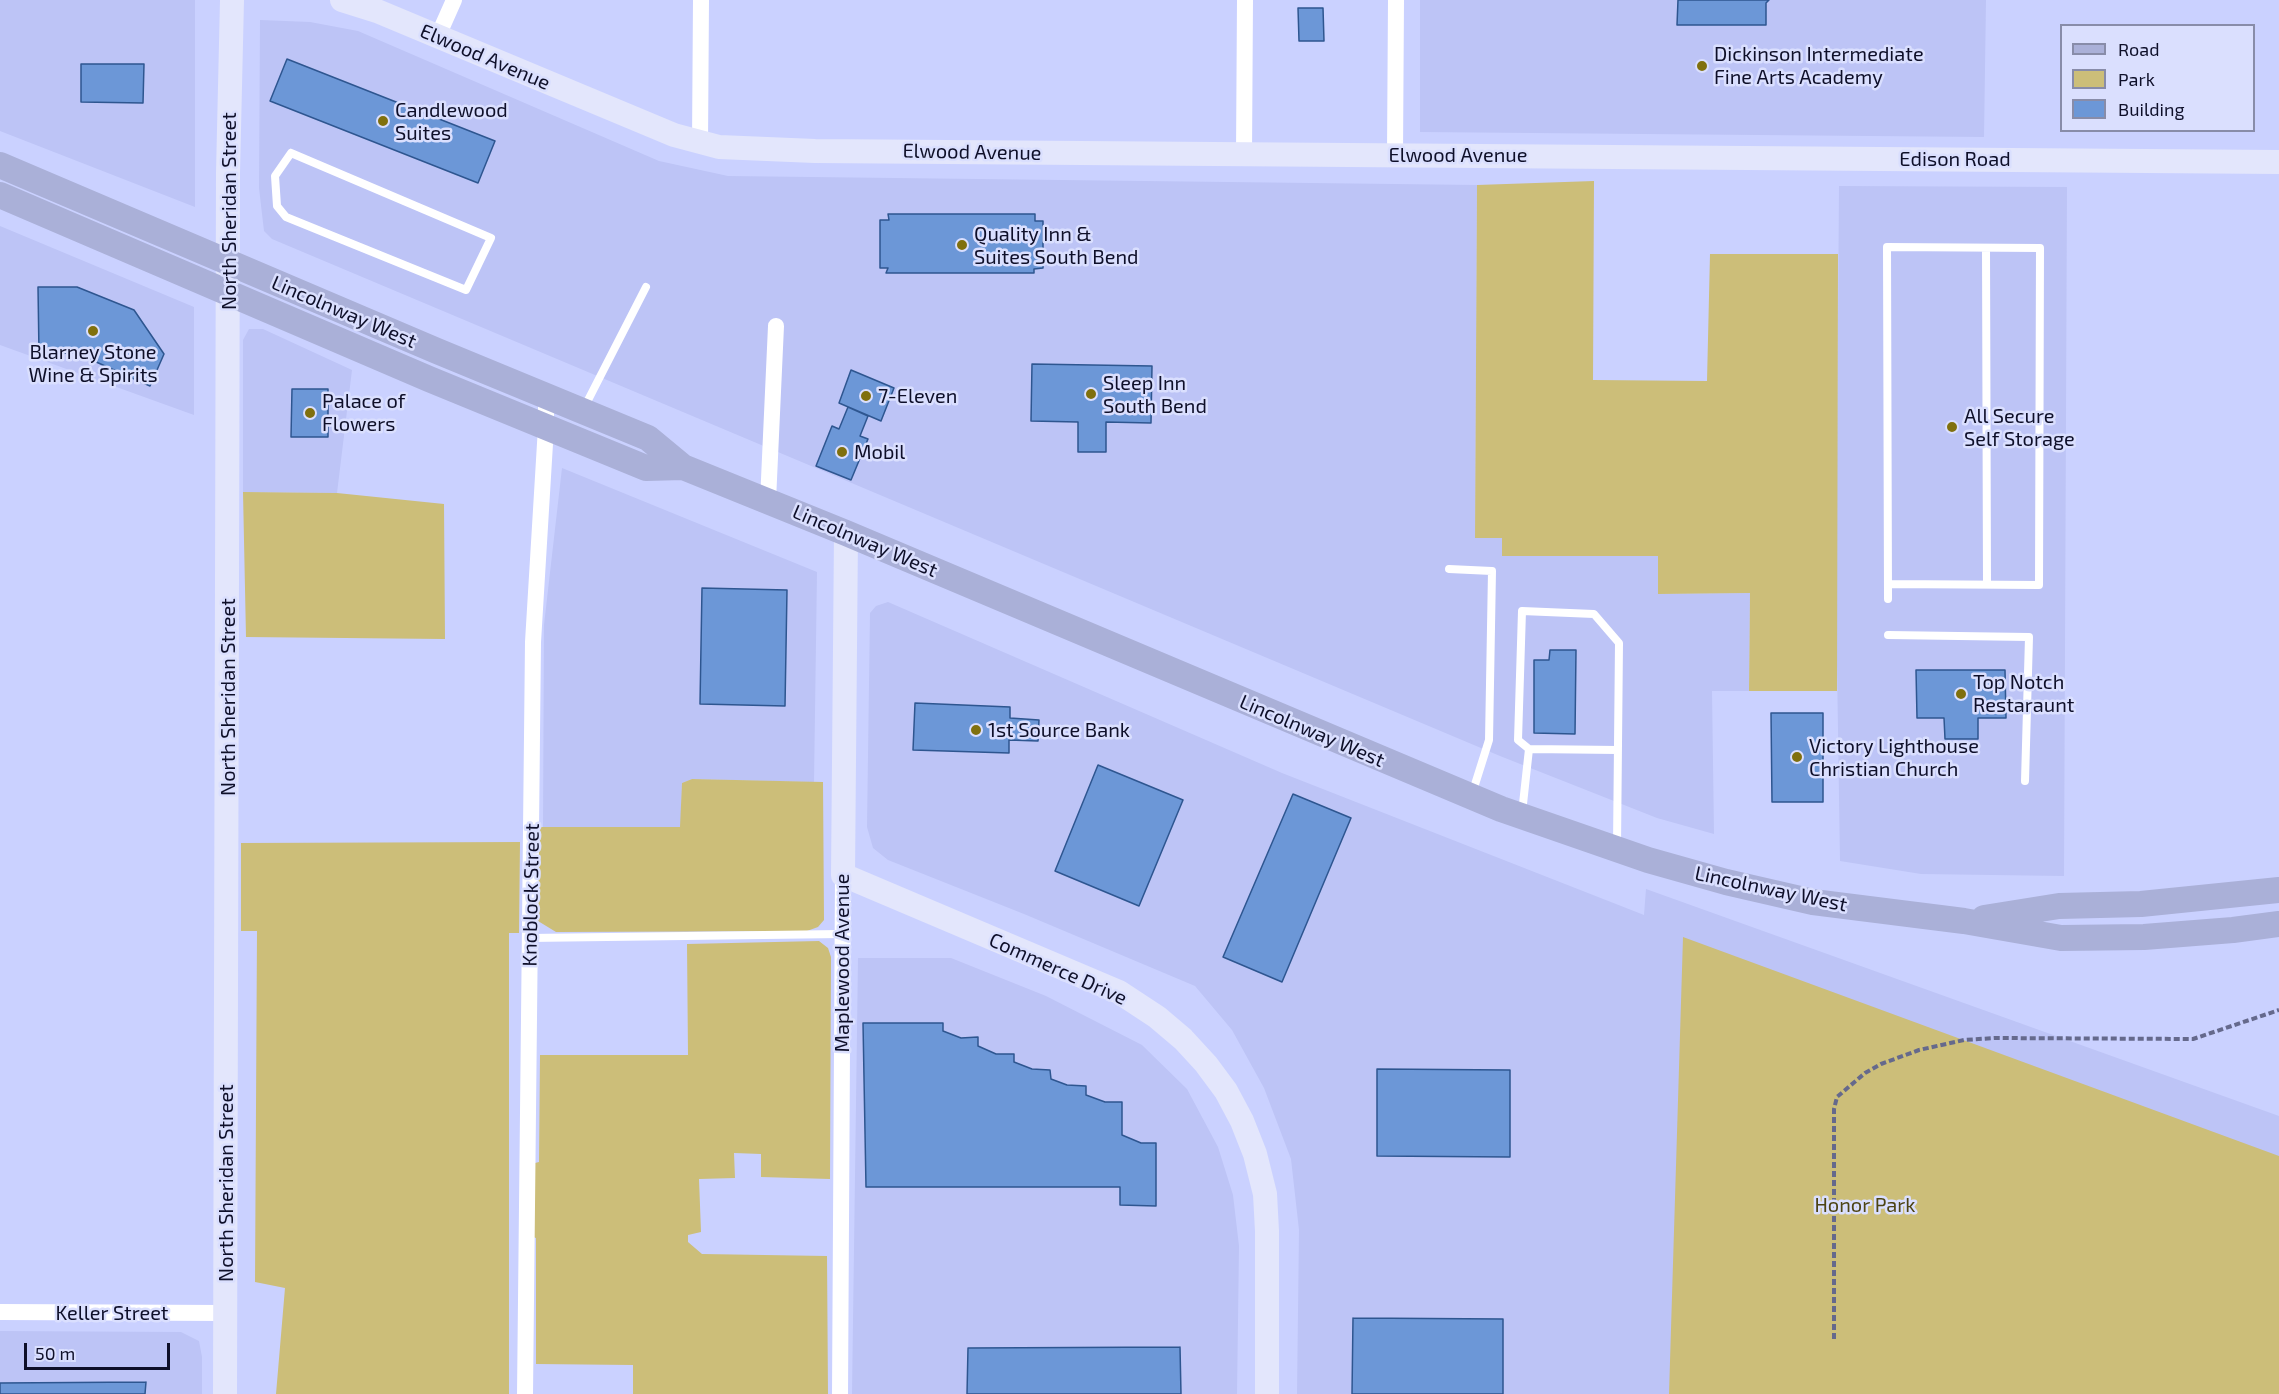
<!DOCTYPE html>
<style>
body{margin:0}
#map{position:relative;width:2279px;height:1394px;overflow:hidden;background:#cad1ff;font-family:"Exo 2",sans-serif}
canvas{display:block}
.legend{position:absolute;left:2060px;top:24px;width:195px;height:108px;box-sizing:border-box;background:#dadffe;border:2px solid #888ca9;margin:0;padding:8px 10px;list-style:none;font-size:18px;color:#0e0f29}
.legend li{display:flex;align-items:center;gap:12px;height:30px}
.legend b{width:30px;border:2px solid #888ca9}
.scale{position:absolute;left:24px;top:1343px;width:146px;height:27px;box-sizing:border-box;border:3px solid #0e0f29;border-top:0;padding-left:8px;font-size:18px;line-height:21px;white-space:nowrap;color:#0e0f29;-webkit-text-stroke:4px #dadffe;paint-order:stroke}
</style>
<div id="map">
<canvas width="2279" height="1394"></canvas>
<ul class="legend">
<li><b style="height:8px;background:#aab0d8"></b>Road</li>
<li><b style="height:16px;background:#ccbe79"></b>Park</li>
<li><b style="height:16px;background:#6c97d7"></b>Building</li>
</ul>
<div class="scale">50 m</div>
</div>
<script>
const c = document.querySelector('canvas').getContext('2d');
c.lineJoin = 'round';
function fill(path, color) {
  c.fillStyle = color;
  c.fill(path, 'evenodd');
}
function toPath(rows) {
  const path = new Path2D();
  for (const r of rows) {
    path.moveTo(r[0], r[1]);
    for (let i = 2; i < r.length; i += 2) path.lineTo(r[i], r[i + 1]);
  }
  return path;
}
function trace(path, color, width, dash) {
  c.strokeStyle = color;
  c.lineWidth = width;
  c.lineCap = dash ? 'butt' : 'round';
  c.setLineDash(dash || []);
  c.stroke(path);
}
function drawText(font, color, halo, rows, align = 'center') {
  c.font = font + ' "Exo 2",sans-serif';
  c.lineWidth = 5;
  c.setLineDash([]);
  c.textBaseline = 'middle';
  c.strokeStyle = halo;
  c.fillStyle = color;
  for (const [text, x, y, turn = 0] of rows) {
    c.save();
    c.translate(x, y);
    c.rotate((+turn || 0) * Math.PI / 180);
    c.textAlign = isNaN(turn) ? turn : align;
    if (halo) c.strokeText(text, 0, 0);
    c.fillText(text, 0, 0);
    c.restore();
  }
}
fill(toPath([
 [0,0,195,0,195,207,0,131],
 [1420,0,1986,0,1984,137,1420,132],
 [260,20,310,22,358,31,659,161,728,176,1477,185,1475,538,1502,538,1502,556,1658,556,1659,594,1750,593,1749,691,1712,691,1714,834,1657,818,1500,756,272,239,264,231,259,188],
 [1839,186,2067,187,2064,876,1921,874,1840,861,1836,599],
 [0,226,194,307,194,415,0,345],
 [249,329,263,329,352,370,337,493,243,492,243,340],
 [562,468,817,572,814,782,692,779,682,783,681,827,543,827,544,625],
 [888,602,1282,773,1644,915,1646,889,2279,1116,2279,1394,1297,1394,1299,1230,1291,1159,1264,1088,1232,1030,1195,986,1024,914,888,860,873,848,867,827,870,613,876,606],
 [858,958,951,958,1046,996,1142,1045,1187,1089,1218,1147,1233,1195,1239,1246,1237,1394,852,1394],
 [0,1331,181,1332,199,1341,202,1357,202,1394,0,1394]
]), '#bdc4f6');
fill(toPath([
 [1594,181,1593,380,1707,381,1710,254,1838,254,1837,691,1749,691,1750,593,1658,594,1658,556,1502,556,1502,538,1475,538,1477,185],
 [243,492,337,493,444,504,445,639,246,637],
 [692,779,823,782,824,920,818,927,807,931,556,932,538,921,539,827,680,827,682,783],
 [520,842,519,933,509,933,509,1394,276,1394,285,1288,255,1282,257,931,241,931,241,843],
 [1683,937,2279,1156,2279,1394,1669,1394],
 [819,941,828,948,831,957,830,1179,761,1177,761,1154,734,1153,735,1178,699,1179,701,1232,688,1235,688,1242,702,1254,827,1256,828,1394,633,1394,633,1365,536,1364,536,1238,533,1237,535,1163,539,1162,540,1055,688,1055,687,944]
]), '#ccbe79');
const building = toPath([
 [1678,0,1769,0,1766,3,1766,25,1677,25,1678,0],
 [1298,8,1323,8,1324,41,1299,41,1298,8],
 [287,59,495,141,478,183,270,101,287,59],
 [81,64,144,64,143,103,81,102,81,64],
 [888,214,1035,214,1035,221,1043,221,1043,268,1034,269,1034,273,886,273,888,268,880,268,880,220,889,220,888,214],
 [38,287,77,287,134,310,164,354,150,386,76,353,39,354,38,287],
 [1032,364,1152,366,1151,423,1106,422,1106,452,1078,452,1078,422,1031,421,1032,364],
 [851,370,894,388,881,421,839,403,851,370],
 [292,389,328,389,328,437,291,437,292,389],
 [848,407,868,416,860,436,868,439,851,480,816,466,832,426,839,429,848,407],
 [702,588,787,590,785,706,700,704,702,588],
 [1550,650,1576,650,1575,734,1534,733,1534,660,1549,660,1550,650],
 [1916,670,2005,670,2006,718,1978,718,1978,739,1945,739,1944,718,1917,718,1916,670],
 [915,703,1010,707,1010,718,1039,720,1038,741,1009,740,1009,753,913,750,915,703],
 [1771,713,1823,713,1823,802,1772,802,1771,713],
 [1098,765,1183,800,1139,906,1055,871,1098,765],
 [1293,794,1351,818,1282,982,1223,957,1293,794],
 [863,1023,943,1023,943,1031,961,1038,978,1037,978,1046,996,1054,1014,1054,1014,1062,1032,1069,1050,1070,1051,1079,1067,1085,1086,1086,1086,1095,1105,1102,1122,1102,1122,1135,1141,1143,1156,1143,1156,1206,1120,1205,1120,1187,866,1187,863,1023],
 [1377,1069,1510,1070,1510,1157,1377,1156,1377,1069],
 [1353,1318,1503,1319,1503,1394,1352,1394,1353,1318],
 [1180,1347,1181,1394,967,1394,968,1348,1180,1347],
 [146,1382,145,1394,0,1394,0,1383,146,1382]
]);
fill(building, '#6c97d7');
trace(building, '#2e5690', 1.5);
trace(toPath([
 [1834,1339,1834,1109,1837,1097,1865,1073,1881,1064,1919,1050,1964,1040,1995,1038,2193,1039,2279,1010]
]), '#65698c', 4, [6, 3]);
trace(toPath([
 [291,153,491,238,466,290,286,217,277,206,275,176,291,153],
 [1986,248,1987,584],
 [584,408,646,287],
 [1449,569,1492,571,1489,740,1472,794],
 [1888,599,1887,247,2040,248,2039,585,1888,584],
 [1888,635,2029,637,2025,781],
 [1529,749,1618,750],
 [1522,813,1529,749,1518,740,1522,611,1594,614,1619,643,1617,846],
 [529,938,842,934]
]), '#fff', 8);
trace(toPath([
 [438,36,454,0],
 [700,144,701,0],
 [1395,154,1396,0],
 [1244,155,1245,0],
 [768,501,776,326],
 [0,1312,225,1313],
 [525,1394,533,642,546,427,546,396],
 [840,1394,843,875]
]), '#fff', 16);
trace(toPath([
 [342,0,377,11,674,135,719,147,815,151,2279,162],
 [846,533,843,875,1119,992,1157,1017,1183,1039,1206,1064,1226,1091,1242,1121,1255,1154,1265,1194,1267,1231,1267,1394],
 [225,1394,228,173,232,0]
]), '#e3e6fc', 24);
trace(toPath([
 [0,165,437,351,648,438,683,467,846,533,1501,809,1648,860,1726,882,1813,902,1964,921,2061,938,2144,937,2233,930,2279,924],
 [0,195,429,379,646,468,683,467],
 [1984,918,2059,906,2141,904,2279,890]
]), '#aab0d8', 26);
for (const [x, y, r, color] of [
 [1702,66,6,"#80700e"],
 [383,121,6,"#80700e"],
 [962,245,6,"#80700e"],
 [93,331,6,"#80700e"],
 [1091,394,6,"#80700e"],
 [866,396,6,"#80700e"],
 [310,413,6,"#80700e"],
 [1952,427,6,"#80700e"],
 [842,452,6,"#80700e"],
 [1961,694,6,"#80700e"],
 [976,730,6,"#80700e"],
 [1797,757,6,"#80700e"]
]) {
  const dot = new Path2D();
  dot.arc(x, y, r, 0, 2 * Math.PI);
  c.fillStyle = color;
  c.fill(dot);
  trace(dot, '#dadffe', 2);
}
drawText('20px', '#0e0f29', '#dadffe', [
 ["Dickinson Intermediate",1714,54],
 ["Fine Arts Academy",1714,77],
 ["Candlewood",395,110],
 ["Suites",395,133],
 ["Quality Inn &",974,234],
 ["Suites South Bend",974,257],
 ["Blarney Stone",93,352,"center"],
 ["Wine & Spirits",93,375,"center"],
 ["Sleep Inn",1103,383],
 ["South Bend",1103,406],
 ["7-Eleven",878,396],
 ["Palace of",322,401],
 ["Flowers",322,424],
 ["All Secure",1964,416],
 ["Self Storage",1964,439],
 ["Mobil",854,452],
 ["Top Notch",1973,682],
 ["Restaraunt",1973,705],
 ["1st Source Bank",988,730],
 ["Victory Lighthouse",1809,746],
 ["Christian Church",1809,769]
], 'left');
drawText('20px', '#0e0f29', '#dadffe', [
 ["Elwood Avenue",485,57,23],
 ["Elwood Avenue",972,152,1],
 ["Elwood Avenue",1458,155],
 ["Edison Road",1955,159],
 ["North Sheridan Street",229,211,-90],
 ["Lincolnway West",344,312,23],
 ["Lincolnway West",865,541,23],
 ["North Sheridan Street",228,697,-90],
 ["Lincolnway West",1312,731,23],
 ["Lincolnway West",1771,889,12],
 ["Knoblock Street",531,895,-89],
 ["Maplewood Avenue",842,963,-90],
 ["Commerce Drive",1058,969,24],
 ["North Sheridan Street",226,1183,-90],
 ["Keller Street",112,1313]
]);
drawText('20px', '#4d4413', '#dadffe', [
 ["Honor Park",1865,1205]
]);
</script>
